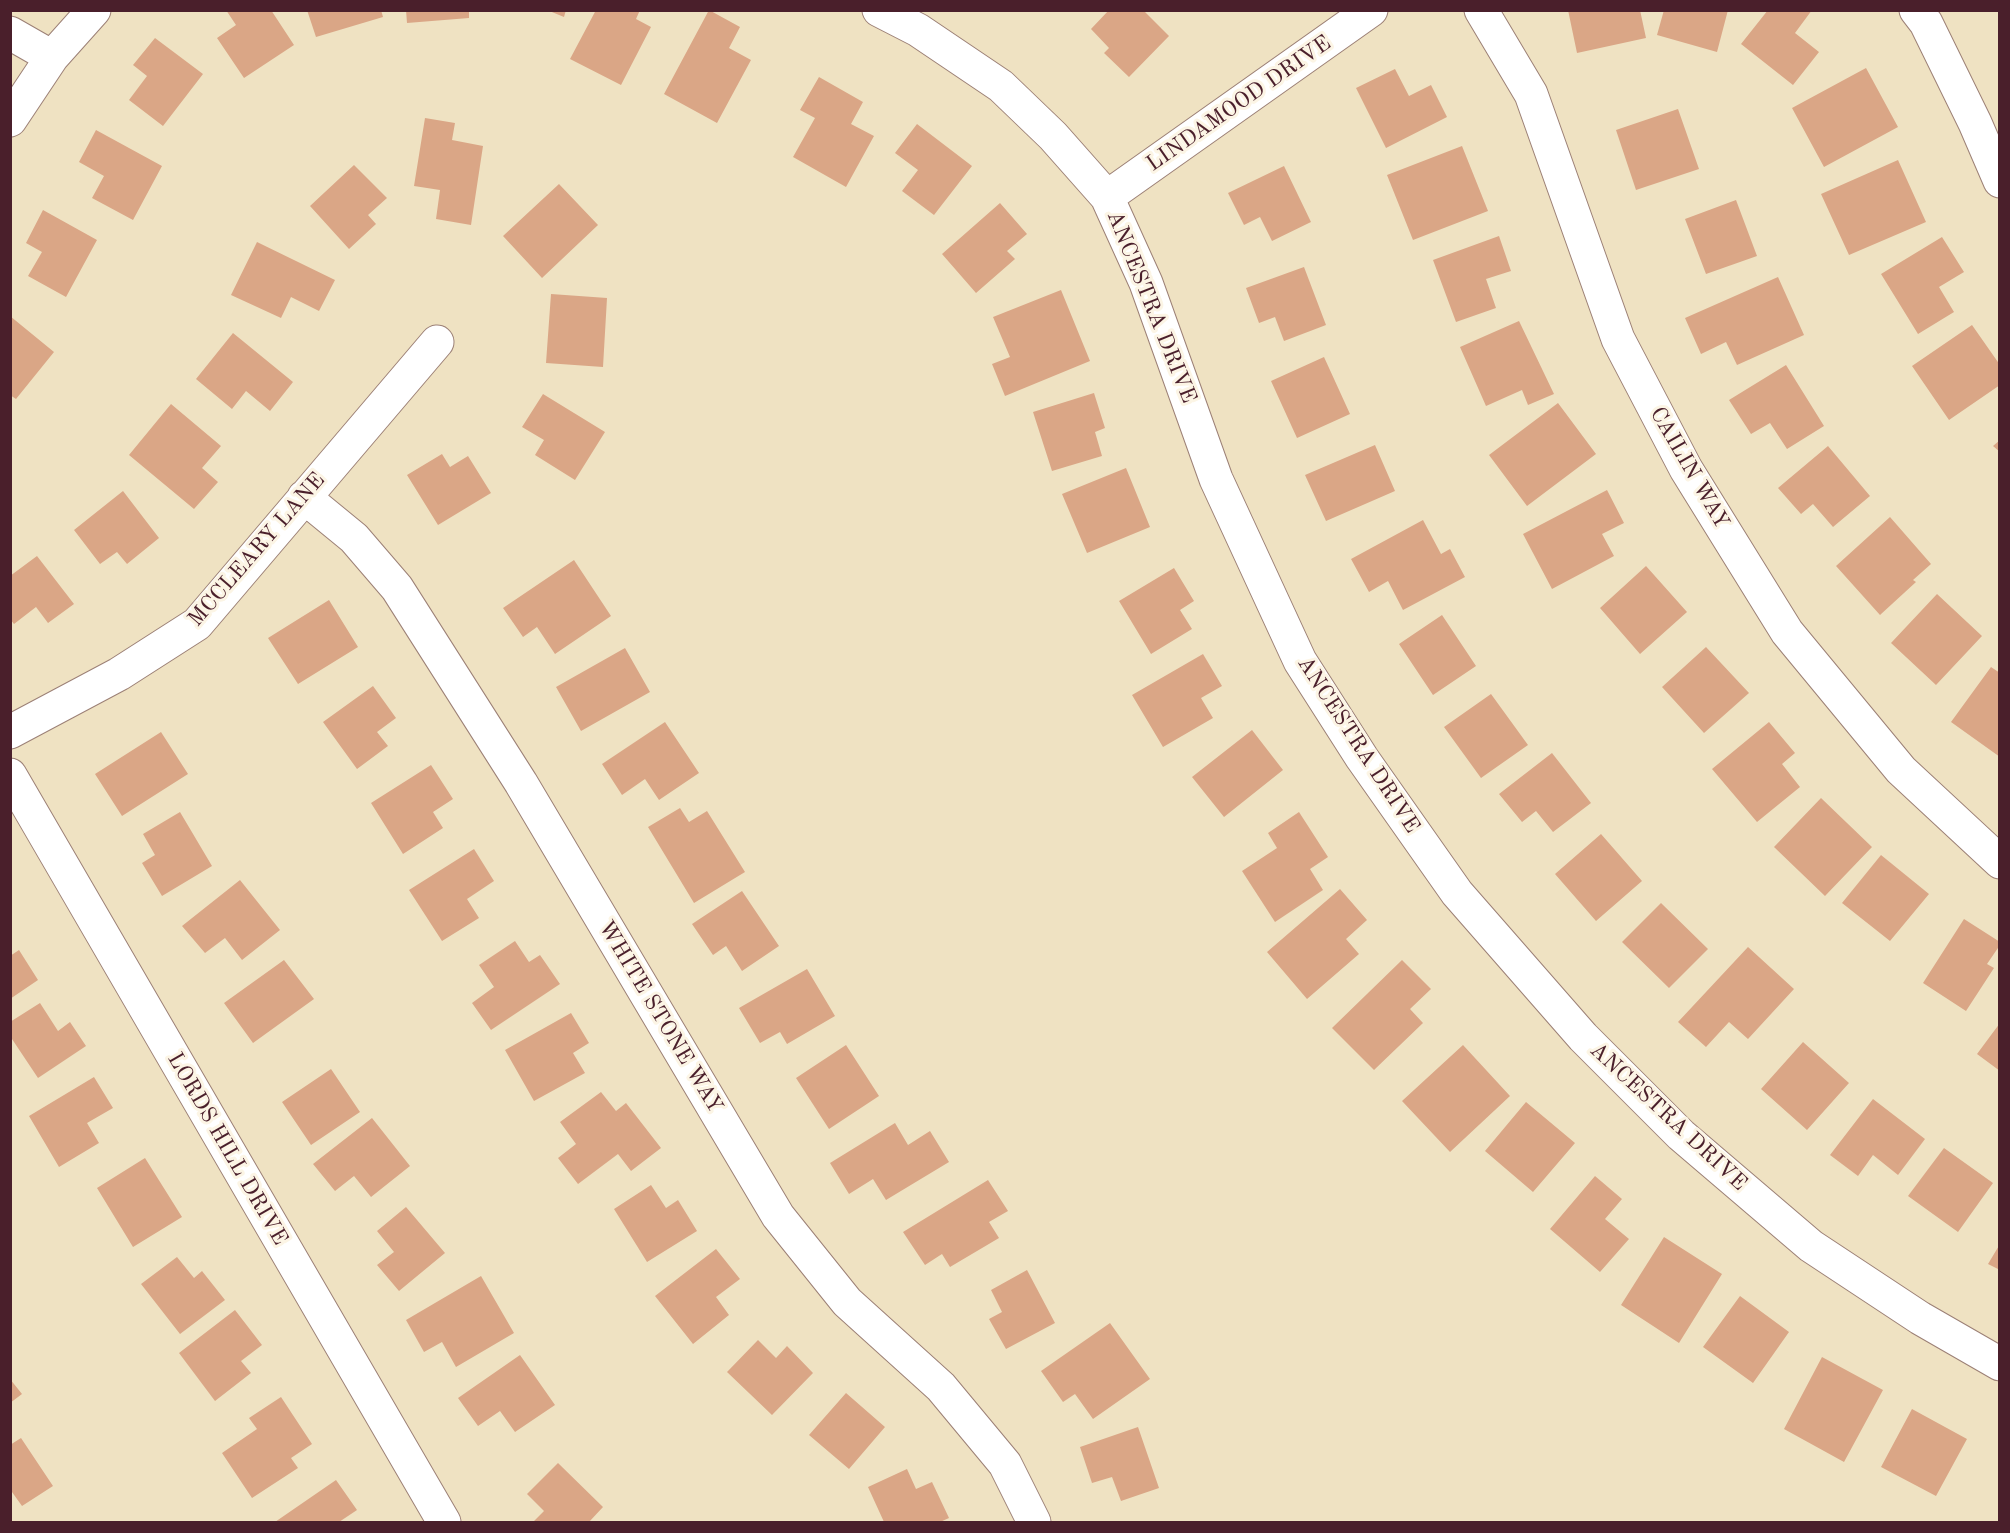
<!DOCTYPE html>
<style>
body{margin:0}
#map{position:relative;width:2010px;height:1533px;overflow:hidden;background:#efe2c2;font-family:"Old Standard TT",serif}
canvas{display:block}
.frame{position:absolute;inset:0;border:12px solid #4a1f2b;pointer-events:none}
</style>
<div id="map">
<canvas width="2010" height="1533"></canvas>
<div class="frame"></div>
</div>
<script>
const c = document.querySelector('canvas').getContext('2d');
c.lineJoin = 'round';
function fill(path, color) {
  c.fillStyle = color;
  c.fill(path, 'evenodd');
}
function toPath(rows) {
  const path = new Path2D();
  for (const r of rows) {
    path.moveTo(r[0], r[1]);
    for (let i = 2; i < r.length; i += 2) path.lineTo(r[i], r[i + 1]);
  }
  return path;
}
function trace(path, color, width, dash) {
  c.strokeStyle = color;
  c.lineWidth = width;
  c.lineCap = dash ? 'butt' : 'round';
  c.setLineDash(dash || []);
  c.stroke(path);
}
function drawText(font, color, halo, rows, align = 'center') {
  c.font = font + ' "Old Standard TT",serif';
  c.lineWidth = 6;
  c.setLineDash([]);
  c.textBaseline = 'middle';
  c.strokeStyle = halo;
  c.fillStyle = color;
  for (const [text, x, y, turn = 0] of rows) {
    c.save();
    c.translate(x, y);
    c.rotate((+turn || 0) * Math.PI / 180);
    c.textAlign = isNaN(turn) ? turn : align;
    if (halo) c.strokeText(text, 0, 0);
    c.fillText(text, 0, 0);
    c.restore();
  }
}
fill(toPath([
 [226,10,271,10,294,45,244,78,217,38,236,25],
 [307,10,381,10,383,17,316,37],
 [406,10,469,10,469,18,407,23],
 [547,10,566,10,564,17],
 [596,10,640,10,636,19,651,27,621,85,570,59],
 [709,10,740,27,729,48,751,60,717,123,664,94],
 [1109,10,1143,10,1169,36,1129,77,1104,53,1109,48,1091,29],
 [1568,10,1640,10,1646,38,1577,53],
 [1664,10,1728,10,1717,52,1657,35],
 [1768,10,1812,10,1795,33,1819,52,1793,85,1741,44],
 [155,38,203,74,163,126,129,100,147,76,133,65],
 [1866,68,1898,127,1824,167,1792,108],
 [1395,69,1409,96,1431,85,1447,117,1386,148,1356,88],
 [819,77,863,102,851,124,874,136,846,187,793,157,815,118,800,110],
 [1678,109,1699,169,1636,190,1616,130],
 [425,118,455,123,452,140,483,146,471,225,436,219,440,190,414,186],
 [917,124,972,166,934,215,902,191,918,170,895,153],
 [96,130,162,166,133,220,92,198,104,176,79,162],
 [1462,146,1488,211,1413,240,1387,175],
 [1898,160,1926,222,1849,255,1821,194],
 [354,165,387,198,368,215,376,224,349,249,310,206],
 [1284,166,1311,222,1272,241,1260,217,1244,225,1228,193],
 [559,184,598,225,542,278,503,236],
 [1736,200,1757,256,1706,274,1685,219],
 [1000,203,1027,234,1007,251,1015,259,976,293,942,254],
 [43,210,97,240,66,297,28,276,42,252,26,243],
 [1499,236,1511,271,1486,279,1496,308,1456,322,1433,260],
 [1942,237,1964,272,1939,287,1954,312,1918,334,1881,274],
 [257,242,335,280,319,311,291,297,281,318,231,295],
 [1304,267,1326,325,1284,341,1275,317,1259,323,1246,288],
 [1778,277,1804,335,1737,365,1726,342,1701,354,1685,318],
 [1061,290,1090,361,1005,396,992,364,1010,357,993,317],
 [551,294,607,298,603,367,546,363],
 [10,316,54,352,16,399,10,395],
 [1519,321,1554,394,1528,405,1522,390,1486,406,1460,347],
 [1972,325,2000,365,2000,385,1949,420,1912,366],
 [233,333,293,382,270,411,246,391,232,409,196,379],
 [1324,357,1350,414,1297,438,1271,381],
 [1786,365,1824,426,1787,449,1770,423,1751,434,1729,400],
 [1094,393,1105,428,1095,432,1102,456,1052,471,1033,412],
 [543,394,605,432,575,480,535,455,544,440,522,427],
 [1558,403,1596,454,1527,506,1489,455],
 [171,404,221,446,202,468,218,482,194,509,129,455],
 [2000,440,2000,452,1993,446],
 [1375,445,1395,491,1326,521,1305,475],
 [1828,446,1870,496,1833,527,1813,504,1801,514,1778,488],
 [442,454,450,467,468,456,491,493,438,525,407,475],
 [1126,468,1150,527,1087,553,1062,494],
 [1607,490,1624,523,1602,534,1614,556,1552,589,1523,534],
 [123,491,159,538,127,564,117,552,100,564,74,530],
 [1890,517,1931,564,1913,580,1916,582,1880,615,1836,566],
 [1423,520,1441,554,1450,549,1465,577,1403,610,1388,581,1369,592,1351,559],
 [37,556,74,604,48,623,36,607,14,624,10,619,10,576],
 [574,560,611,616,555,654,537,627,523,637,503,608],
 [1646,566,1687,612,1640,654,1600,608],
 [1174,568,1194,601,1180,610,1192,629,1151,654,1119,601],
 [1937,594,1982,636,1936,685,1891,643],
 [329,600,358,647,298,684,268,638],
 [1442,615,1476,666,1433,695,1399,644],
 [1706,647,1749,693,1704,733,1662,687],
 [625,648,650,692,581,731,556,687],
 [1203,654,1222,686,1201,698,1213,718,1163,747,1132,695],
 [1991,667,2000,673,2000,757,1951,722],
 [373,686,396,718,377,732,388,746,357,769,323,722],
 [1491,694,1528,745,1481,778,1444,727],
 [665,722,699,773,659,800,645,779,622,795,602,764],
 [1769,722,1795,753,1782,764,1800,787,1757,822,1712,769],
 [1252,730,1283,770,1224,817,1192,777],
 [161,732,188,774,122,816,95,774],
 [1552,753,1591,803,1553,832,1536,811,1522,822,1499,794],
 [431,765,453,799,433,812,443,828,403,854,371,803],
 [1821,798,1872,847,1825,896,1774,847],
 [680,808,689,822,707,811,745,872,694,903,648,827],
 [180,812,212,866,162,896,142,863,155,855,143,834],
 [1299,812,1328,857,1310,869,1323,890,1275,922,1242,871,1277,848,1268,833],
 [1601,834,1642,881,1596,921,1555,874],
 [474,849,494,881,467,899,479,918,442,941,409,890],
 [1881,855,1929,894,1890,941,1842,903],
 [240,880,280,930,242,960,225,938,205,953,182,926],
 [1340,889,1367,920,1346,939,1359,954,1307,999,1267,952],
 [742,891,779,946,742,971,726,946,713,955,692,924],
 [1661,903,1708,949,1669,988,1622,942],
 [1964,919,2000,942,2000,945,1987,964,1994,968,1966,1011,1923,983],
 [515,941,529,962,540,955,560,984,491,1030,472,1003,494,987,479,965],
 [1748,947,1794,989,1748,1039,1729,1022,1706,1047,1678,1022],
 [19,950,38,980,10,999,10,956],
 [284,960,314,999,253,1043,224,1003],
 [1402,960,1431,989,1410,1009,1423,1023,1374,1070,1332,1028],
 [807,969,835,1016,787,1044,780,1032,760,1043,739,1008],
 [40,1003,58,1031,70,1022,86,1046,38,1078,10,1036,10,1022],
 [571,1013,589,1043,573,1053,585,1073,534,1101,505,1050],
 [2000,1023,2000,1071,1977,1054],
 [1803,1042,1849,1083,1807,1130,1761,1089],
 [846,1045,879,1096,829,1129,796,1078],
 [1463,1045,1510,1096,1450,1152,1402,1101],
 [331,1069,360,1112,311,1145,282,1102],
 [94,1077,113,1108,87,1123,99,1143,59,1167,29,1116],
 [601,1092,616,1111,626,1103,661,1148,631,1171,618,1154,578,1184,558,1158,576,1144,560,1122],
 [1873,1099,1925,1139,1898,1175,1873,1155,1858,1176,1830,1155],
 [1526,1102,1575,1143,1533,1192,1485,1151],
 [372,1118,410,1166,371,1197,354,1176,335,1191,313,1164],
 [895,1123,908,1145,930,1131,949,1162,886,1200,873,1179,849,1194,830,1163],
 [1944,1148,1993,1183,1958,1232,1908,1196],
 [145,1158,182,1217,133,1247,97,1188],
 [1595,1176,1622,1199,1605,1219,1629,1239,1600,1272,1550,1229],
 [988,1180,1008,1211,989,1222,999,1238,950,1267,942,1254,925,1265,903,1232],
 [651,1185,666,1208,678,1200,697,1231,647,1262,614,1209],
 [406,1207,445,1253,399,1291,377,1265,394,1252,377,1231],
 [1664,1237,1722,1274,1679,1343,1621,1305],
 [2000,1244,2000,1270,1988,1264],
 [716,1249,740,1279,716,1297,729,1315,693,1344,655,1296],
 [177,1257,194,1278,202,1271,225,1300,180,1334,141,1284],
 [1027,1270,1055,1323,1006,1349,989,1319,1002,1312,991,1290],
 [481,1276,514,1333,456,1367,442,1342,424,1352,406,1320],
 [1740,1296,1789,1332,1753,1383,1703,1347],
 [235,1310,262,1345,241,1361,251,1373,215,1401,179,1353],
 [1110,1323,1150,1379,1093,1419,1075,1394,1063,1402,1041,1371],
 [758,1340,776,1358,787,1346,813,1373,772,1415,727,1372],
 [520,1355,555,1405,515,1432,500,1411,478,1426,458,1398],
 [1822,1357,1883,1390,1844,1462,1784,1429],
 [10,1379,22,1394,10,1403],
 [846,1393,885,1427,849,1469,809,1435],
 [281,1397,312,1444,291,1458,298,1468,252,1498,222,1453,257,1429,249,1418],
 [1912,1409,1967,1439,1936,1496,1881,1467],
 [1138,1427,1159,1488,1121,1501,1112,1477,1092,1483,1080,1447],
 [21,1438,53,1486,22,1506,12,1492,10,1493,10,1445],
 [558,1463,603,1507,589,1522,533,1522,544,1511,527,1494],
 [907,1469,916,1489,932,1482,949,1518,940,1522,884,1522,868,1487],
 [336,1480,357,1510,339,1522,275,1522]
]), '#daa686');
const minor = toPath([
 [879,10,918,30,1001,86,1053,136,1107,197,1146,283,1216,479,1300,661,1362,758,1457,893,1583,1037,1681,1135,1811,1246,1920,1318,2000,1364],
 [1481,10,1531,94,1618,339,1686,469,1787,632,1901,770,2000,862],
 [1916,10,1926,23,1975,123,2000,181],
 [10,33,52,57],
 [10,120,52,57,94,10],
 [1107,197,1371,10],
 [304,497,354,538,397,588,521,783,778,1216,847,1302,941,1387,1005,1464,1034,1522],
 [10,732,119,674,197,624,437,342],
 [10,775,444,1522]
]);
trace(minor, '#9c8076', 35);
trace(minor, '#fff', 33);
drawText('22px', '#4a1f2b', '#fcf5e5', [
 ["LINDAMOOD DRIVE",1239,104,-35],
 ["ANCESTRA DRIVE",1151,307,68],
 ["CAILIN WAY",1689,468,60],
 ["MCCLEARY LANE",257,550,-49],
 ["ANCESTRA DRIVE",1358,745,57],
 ["WHITE STONE WAY",660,1017,59],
 ["ANCESTRA DRIVE",1668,1117,43],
 ["LORDS HILL DRIVE",227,1149,60]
]);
</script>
